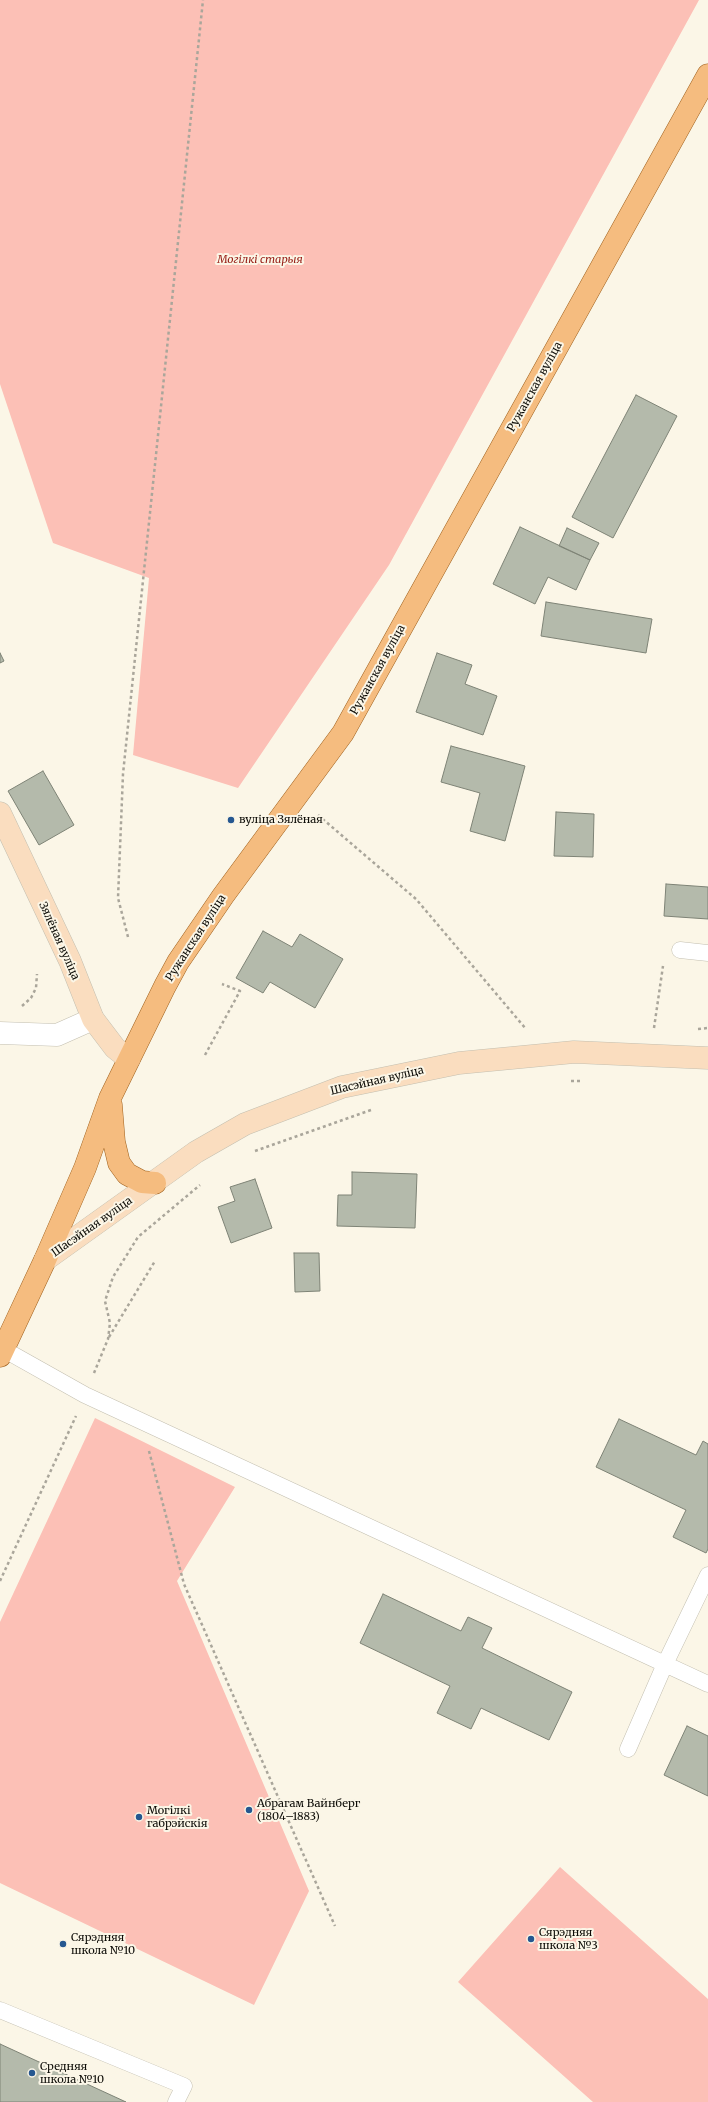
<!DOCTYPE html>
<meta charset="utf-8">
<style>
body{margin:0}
canvas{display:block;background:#fbf6e7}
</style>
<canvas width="708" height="2102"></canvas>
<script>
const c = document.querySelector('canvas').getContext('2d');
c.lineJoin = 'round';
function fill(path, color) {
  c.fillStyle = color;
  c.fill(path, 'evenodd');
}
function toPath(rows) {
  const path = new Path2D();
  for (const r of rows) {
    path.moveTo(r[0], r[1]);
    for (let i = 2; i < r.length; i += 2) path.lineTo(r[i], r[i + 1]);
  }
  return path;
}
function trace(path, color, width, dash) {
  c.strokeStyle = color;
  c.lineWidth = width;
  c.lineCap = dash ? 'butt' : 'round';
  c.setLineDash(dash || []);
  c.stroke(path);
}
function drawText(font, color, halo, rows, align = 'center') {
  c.font = font + ' Merriweather,serif';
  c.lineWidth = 4;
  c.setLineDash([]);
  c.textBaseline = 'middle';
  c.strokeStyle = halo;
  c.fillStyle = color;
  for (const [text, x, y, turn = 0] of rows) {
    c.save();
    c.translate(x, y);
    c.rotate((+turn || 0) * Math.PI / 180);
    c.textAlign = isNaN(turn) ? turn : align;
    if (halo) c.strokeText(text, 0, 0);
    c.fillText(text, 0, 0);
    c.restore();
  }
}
fill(toPath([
 [0,0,699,0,389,565,238,788,133,755,149,578,53,543,0,384],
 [95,1418,235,1487,177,1581,309,1891,254,2005,0,1883,0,1622],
 [560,1867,708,1999,708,2102,593,2102,458,1982]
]), '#fcc0b6');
const building = toPath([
 [636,395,677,416,613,538,572,517,636,395],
 [520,527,590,560,576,590,548,577,535,604,493,584,520,527],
 [567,528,599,543,590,560,559,546,567,528],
 [546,602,652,619,646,653,541,636,546,602],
 [0,653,4,661,0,663,0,653],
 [437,653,472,665,465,684,497,696,483,735,416,712,437,653],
 [451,746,525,766,505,841,470,831,480,793,441,782,451,746],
 [43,771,74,825,39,845,8,791,43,771],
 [556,812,594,814,593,857,554,856,556,812],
 [666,884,708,887,708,919,664,916,666,884],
 [263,931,292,947,300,934,343,959,315,1008,270,982,263,993,236,978,263,931],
 [352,1172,417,1174,415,1228,337,1226,338,1195,352,1195,352,1172],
 [255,1179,272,1228,231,1243,218,1207,235,1201,230,1187,255,1179],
 [294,1253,319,1253,320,1291,295,1292,294,1253],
 [619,1419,696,1455,703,1441,708,1444,708,1549,706,1553,673,1537,686,1510,596,1467,619,1419],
 [383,1594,461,1631,468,1617,492,1628,482,1648,572,1692,549,1740,481,1708,471,1729,437,1713,450,1686,360,1643,383,1594],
 [687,1726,708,1736,708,1796,664,1775,687,1726],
 [0,2044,126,2102,0,2102,0,2044]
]);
fill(building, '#b4baab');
trace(building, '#7e8376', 1);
const lane = toPath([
 [680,950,708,953],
 [3,1349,85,1395,708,1684],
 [628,1749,665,1664,708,1575],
 [0,2010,184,2086,176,2102]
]);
const street = toPath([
 [0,1033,57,1035,93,1019]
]);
const secondary = toPath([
 [0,813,70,961,93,1019,115,1048,129,1059],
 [45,1260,196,1152,245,1124,342,1087,459,1063,574,1052,708,1058]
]);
const primary = toPath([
 [111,1105,114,1142,119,1163,127,1174,142,1182,155,1183],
 [0,1356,45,1260,85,1168,110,1098,165,986,178,962,223,896,343,733,708,75]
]);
trace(lane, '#c3bfb0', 17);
trace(street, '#c3bfb0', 23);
trace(secondary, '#c3bfb0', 23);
trace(primary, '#9f611e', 23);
trace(toPath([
 [318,815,416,899,526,1029],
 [128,937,118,898,123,774,203,0],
 [22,1006,31,998,36,988,37,974],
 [654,1028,663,966],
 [698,1029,708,1028],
 [205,1055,240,991,222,984],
 [571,1081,582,1081],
 [255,1151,371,1110],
 [109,1337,155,1261],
 [94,1373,108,1339,110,1323,105,1301,113,1277,138,1237,200,1185],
 [149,1451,184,1584,335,1926],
 [0,1581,76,1416]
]), '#aaa69b', 2.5, [3, 3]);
trace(lane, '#fff', 16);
trace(street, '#fff', 22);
trace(secondary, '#faddbf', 22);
trace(primary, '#f5bc7f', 22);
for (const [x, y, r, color] of [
 [231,820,4,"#255790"],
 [249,1810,4,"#255790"],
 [139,1817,4,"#255790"],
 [531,1939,4,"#255790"],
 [63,1944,4,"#255790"],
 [32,2073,4,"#255790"]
]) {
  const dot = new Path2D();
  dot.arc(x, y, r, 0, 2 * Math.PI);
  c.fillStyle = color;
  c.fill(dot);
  trace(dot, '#fbf6e7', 1.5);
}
drawText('italic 11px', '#961b13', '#fbf6e7', [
 ["Могілкі старыя",260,260]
]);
drawText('11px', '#0d0c07', '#fbf6e7', [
 ["Ружанская вуліца",535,387,-61],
 ["Ружанская вуліца",378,670,-61],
 ["Ружанская вуліца",196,938,-57],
 ["Зялёная вуліца",59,941,66],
 ["Шасэйная вуліца",377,1081,-13],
 ["Шасэйная вуліца",92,1227,-35]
]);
drawText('11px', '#0d0c07', '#fbf6e7', [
 ["вуліца Зялёная",239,820],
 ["Абрагам Вайнберг",257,1804],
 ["(1804–1883)",257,1817],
 ["Могілкі",147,1811],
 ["габрэйскія",147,1824],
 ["Сярэдняя",539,1933],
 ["школа №3",539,1946],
 ["Сярэдняя",71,1938],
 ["школа №10",71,1951],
 ["Средняя",40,2067],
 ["школа №10",40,2080]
], 'left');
</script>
